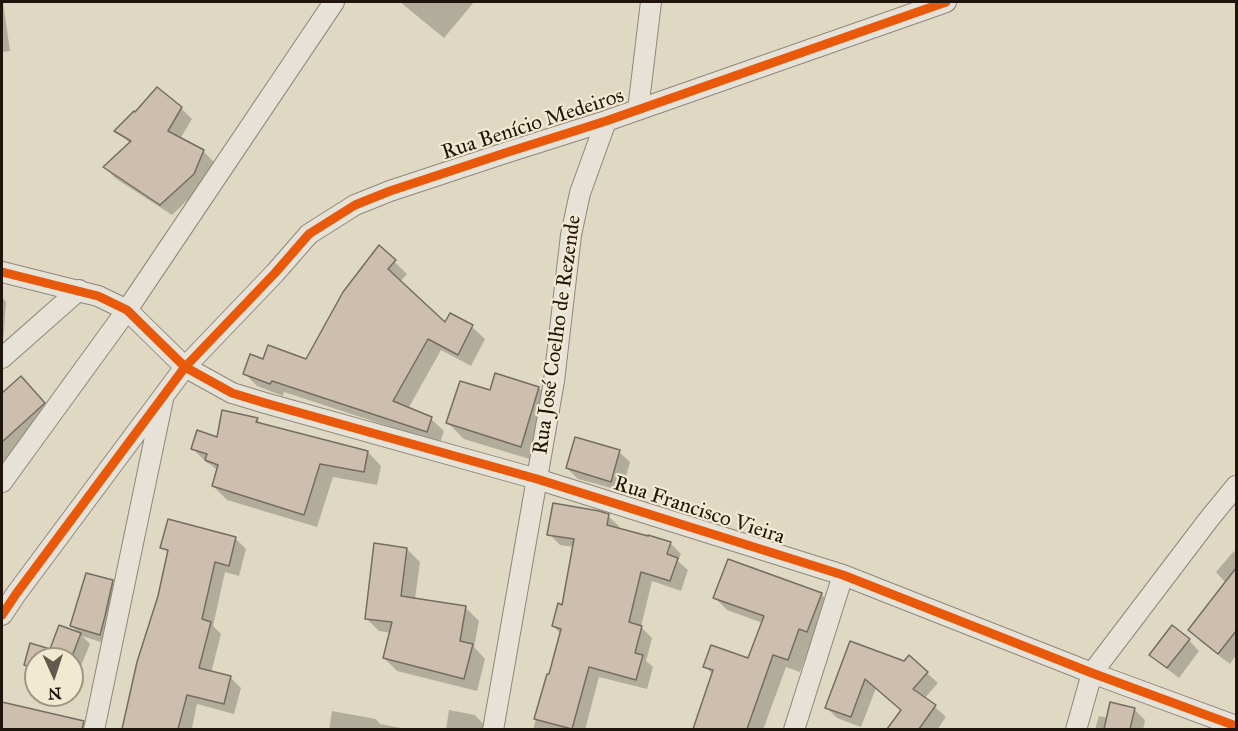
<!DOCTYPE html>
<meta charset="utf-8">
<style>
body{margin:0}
#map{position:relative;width:1238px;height:731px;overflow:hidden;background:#dfd8c2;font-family:"IM FELL Great Primer",serif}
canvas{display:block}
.frame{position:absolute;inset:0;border:3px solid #20150d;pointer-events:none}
.north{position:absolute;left:24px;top:647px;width:60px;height:60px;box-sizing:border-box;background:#f2ead0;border:2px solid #9e9582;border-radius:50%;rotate:177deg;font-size:16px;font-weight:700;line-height:24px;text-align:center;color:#20150d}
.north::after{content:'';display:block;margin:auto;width:21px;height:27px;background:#63594c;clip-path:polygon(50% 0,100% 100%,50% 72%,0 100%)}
</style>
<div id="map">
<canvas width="1238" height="731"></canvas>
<div class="frame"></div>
<div class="north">N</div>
</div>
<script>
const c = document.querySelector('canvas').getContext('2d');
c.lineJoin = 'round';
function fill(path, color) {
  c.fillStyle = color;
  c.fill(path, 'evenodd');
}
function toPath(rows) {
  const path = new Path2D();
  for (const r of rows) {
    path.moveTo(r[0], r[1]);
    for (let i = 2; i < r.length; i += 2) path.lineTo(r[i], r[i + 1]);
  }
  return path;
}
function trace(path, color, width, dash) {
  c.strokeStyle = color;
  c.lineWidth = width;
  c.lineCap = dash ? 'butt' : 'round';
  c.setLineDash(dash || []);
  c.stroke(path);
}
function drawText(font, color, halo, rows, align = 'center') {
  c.font = font + ' "IM FELL Great Primer",serif';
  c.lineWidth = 4.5;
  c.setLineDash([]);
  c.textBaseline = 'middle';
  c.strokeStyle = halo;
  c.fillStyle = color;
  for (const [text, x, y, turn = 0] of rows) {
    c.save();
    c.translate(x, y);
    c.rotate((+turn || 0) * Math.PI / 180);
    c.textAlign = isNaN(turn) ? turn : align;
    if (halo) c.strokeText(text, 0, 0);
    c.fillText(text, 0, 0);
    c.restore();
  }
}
fill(toPath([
 [2,2,3,2,10,51,2,52],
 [400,2,474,2,444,38],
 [157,89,181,108,192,119,180,139,203,151,214,162,204,184,172,215,115,178,105,167,130,143,116,131,135,114],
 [379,247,407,274,400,282,446,324,450,315,472,327,485,339,471,366,441,350,408,409,431,419,444,431,440,443,284,392,283,396,257,386,244,373,264,361,307,360],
 [2,297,6,302,3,343,2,343],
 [496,375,539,388,554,404,536,461,464,439,448,423,491,392],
 [20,378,54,415,2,462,2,395],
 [257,419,262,425,368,452,381,466,377,485,333,477,317,527,227,500,213,486,218,471,210,464,207,463,193,449,218,439],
 [619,452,630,462,622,491,578,479,567,468],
 [608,516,619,526,619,530,670,543,681,554,678,561,688,570,681,591,652,581,641,627,652,638,646,661,653,667,647,689,599,677,585,730,533,730,548,676,550,676,561,634,553,626,563,606,574,547,560,545,549,534],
 [667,548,670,548,666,562],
 [235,538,246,549,239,576,225,572,213,626,221,634,211,673,230,677,241,688,234,714,197,704,192,728,190,728,189,730,123,730,138,663,159,597,169,554,162,547],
 [407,549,420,562,415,599,466,608,479,621,474,647,485,659,477,691,397,671,384,658,391,633,379,631,366,618],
 [1234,551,1236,553,1236,655,1230,664,1200,641,1190,630,1226,583,1216,572],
 [112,582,123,593,110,645,82,636,90,644,73,685,72,685,72,659,36,659,36,674,35,674,25,665,51,651,60,627,81,635,72,626],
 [821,594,833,606,820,643,812,640,800,672,786,667,763,730,699,730,695,726,713,674,705,667,749,660,763,623,727,610,715,598],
 [1189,640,1199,651,1179,678,1162,665,1151,655],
 [851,643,927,673,938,683,924,699,935,707,946,717,937,730,889,730,903,710,876,688,861,727,837,718,826,707],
 [2,704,51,715,64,728,63,730,2,730],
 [1134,709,1145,720,1143,730,1095,730,1099,716,1108,718],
 [449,710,475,715,485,726,485,730,446,730],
 [332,711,376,719,380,724,412,730,329,730]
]), '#0003');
const building = toPath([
 [157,87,182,107,168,131,204,150,194,174,160,205,103,167,131,141,114,131,134,111,135,112,157,87],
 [379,245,396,260,388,269,445,322,450,313,473,325,458,355,428,339,393,401,432,417,427,432,272,381,270,384,243,374,250,354,263,359,268,345,306,359,343,292,379,245],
 [495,373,539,387,521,447,446,423,460,381,490,390,495,373],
 [21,376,45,403,2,442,2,393,21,376],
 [222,410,258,418,256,422,368,451,364,472,320,464,304,515,212,486,218,465,205,460,207,454,191,449,197,430,217,437,222,410],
 [575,437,620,450,611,482,566,468,575,437],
 [553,503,599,511,609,514,607,525,648,536,648,535,671,542,667,554,678,558,670,581,641,572,629,622,642,626,635,653,643,655,636,680,589,667,572,729,534,719,547,674,549,674,561,629,552,626,558,603,562,605,574,539,547,535,553,503],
 [168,519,236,537,229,566,215,562,202,619,211,622,199,668,231,676,224,704,187,695,178,729,122,729,137,662,158,596,168,550,160,548,168,519],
 [374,543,407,548,401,596,466,606,460,641,473,644,464,679,383,658,392,622,365,619,374,543],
 [728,559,822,593,807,632,799,629,788,660,773,655,747,729,693,729,713,670,703,667,711,645,748,658,764,616,713,598,728,559],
 [1236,568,1236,631,1218,654,1188,630,1236,568],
 [86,573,113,580,105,616,100,635,70,626,86,573],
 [59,625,81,633,71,659,36,659,36,669,24,665,30,643,50,649,59,625],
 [1172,625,1190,639,1167,668,1149,655,1172,625],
 [850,641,904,661,909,655,928,672,913,689,936,705,919,729,887,729,901,710,865,679,851,717,825,708,850,641],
 [2,702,84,721,82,729,2,729,2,702],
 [1110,702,1135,708,1130,729,1104,729,1110,702]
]);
fill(building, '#cebeae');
trace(building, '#736d62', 1.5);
const minor = toPath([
 [638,110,651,2],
 [2,272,98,296,127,310,185,367,232,393,265,403,537,479,843,575,1092,673,1236,726],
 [2,358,79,290],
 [2,482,127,310,334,2],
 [2,615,16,594,185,367,275,273,309,234,355,205,390,191,505,153,606,121,946,2],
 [94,730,163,399],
 [493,730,554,381,571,235,580,193,606,121],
 [794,730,843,575],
 [1076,730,1092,673,1209,519,1236,486]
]);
trace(minor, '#8d887a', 22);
trace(minor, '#e6e2d7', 20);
trace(toPath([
 [2,272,98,296,127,310,185,367,232,393,265,403,537,479,843,575,1092,673,1236,726],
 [2,615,16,594,185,367,275,273,309,234,355,205,390,191,505,153,606,121,946,2]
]), '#e8590c', 9);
drawText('21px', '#20150d', '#f2ead0', [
 ["Rua Benício Medeiros",533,125,-18],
 ["Rua José Coelho de Rezende",558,335,-82],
 ["Rua Francisco Vieira",699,511,18]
]);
</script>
